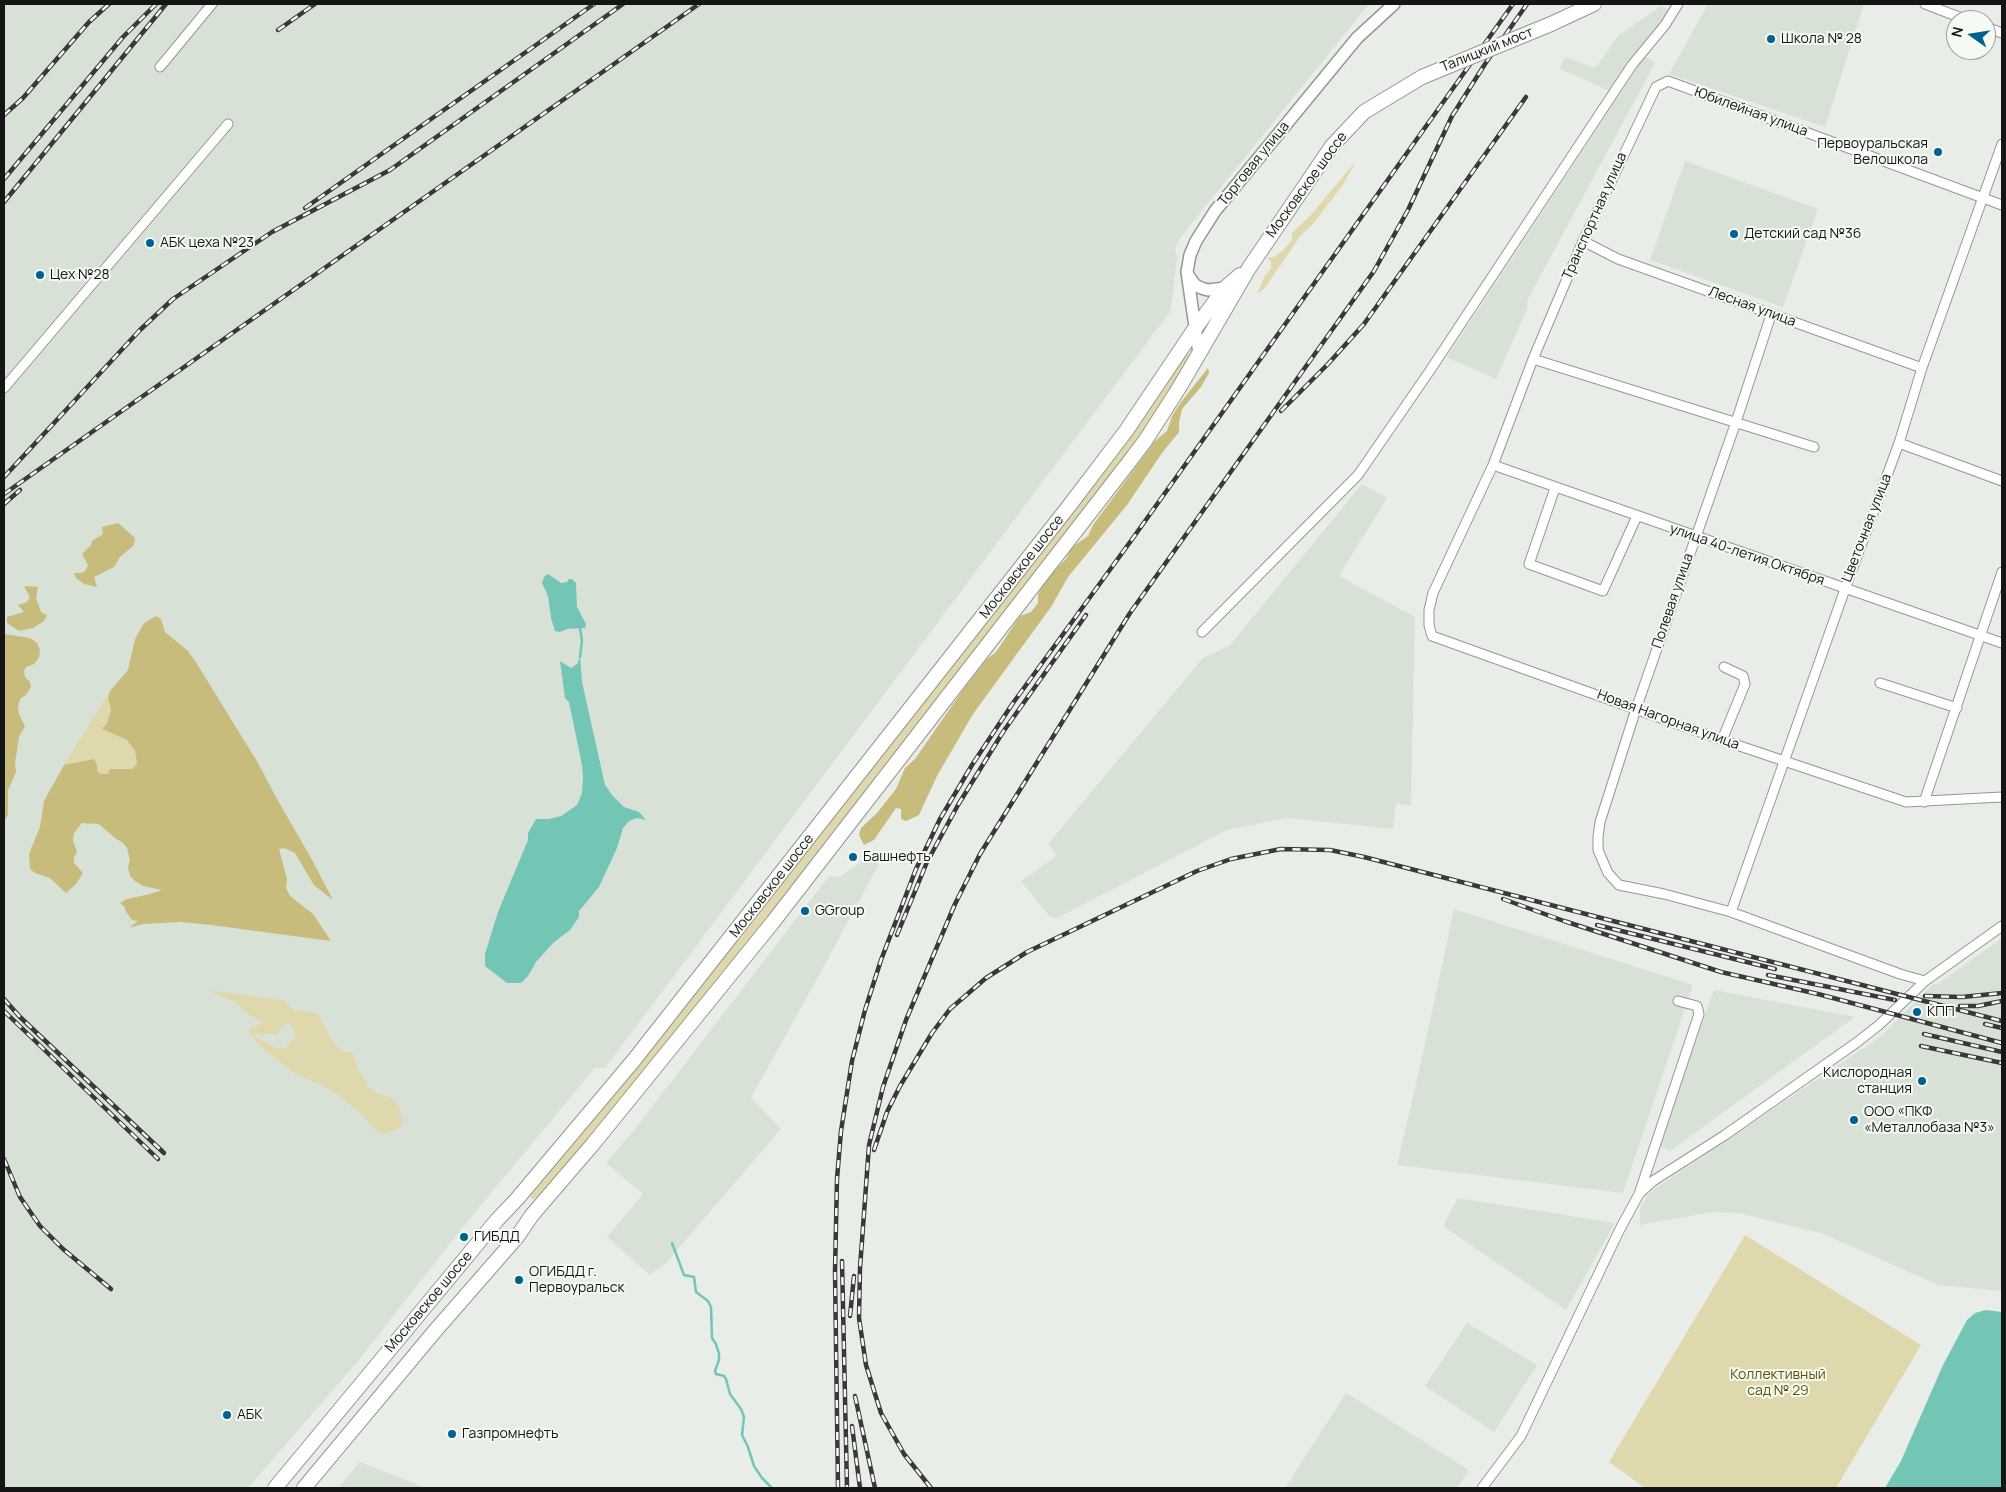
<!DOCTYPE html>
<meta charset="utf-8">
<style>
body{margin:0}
#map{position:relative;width:2006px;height:1492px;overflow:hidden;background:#e9ede8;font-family:Manrope,sans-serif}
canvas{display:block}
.frame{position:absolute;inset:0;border:5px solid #141514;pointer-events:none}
.north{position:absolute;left:1946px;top:10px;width:50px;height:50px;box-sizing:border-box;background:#f6faf5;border:1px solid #9c9e9b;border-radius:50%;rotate:283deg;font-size:14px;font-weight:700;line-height:20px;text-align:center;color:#141514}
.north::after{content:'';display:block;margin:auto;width:18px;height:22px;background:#006190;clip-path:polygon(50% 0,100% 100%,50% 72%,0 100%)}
</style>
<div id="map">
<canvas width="2006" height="1492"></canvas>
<div class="frame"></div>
<div class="north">N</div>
</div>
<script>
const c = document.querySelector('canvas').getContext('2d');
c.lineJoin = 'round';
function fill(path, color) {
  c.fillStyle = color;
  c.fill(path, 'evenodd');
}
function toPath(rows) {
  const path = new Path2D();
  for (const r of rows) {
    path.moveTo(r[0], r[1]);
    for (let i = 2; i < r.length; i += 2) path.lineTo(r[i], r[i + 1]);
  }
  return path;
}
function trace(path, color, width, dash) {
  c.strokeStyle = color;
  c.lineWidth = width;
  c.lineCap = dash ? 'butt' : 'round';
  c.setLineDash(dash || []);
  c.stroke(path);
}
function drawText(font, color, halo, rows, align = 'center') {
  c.font = font + ' Manrope,sans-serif';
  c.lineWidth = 4;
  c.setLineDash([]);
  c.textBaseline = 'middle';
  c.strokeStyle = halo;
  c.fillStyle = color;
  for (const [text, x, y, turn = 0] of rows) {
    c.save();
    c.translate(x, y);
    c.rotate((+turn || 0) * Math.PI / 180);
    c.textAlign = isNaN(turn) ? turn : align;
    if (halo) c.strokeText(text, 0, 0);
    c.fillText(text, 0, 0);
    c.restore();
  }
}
fill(toPath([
 [4,4,1369,4,1179,239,1175,249,1177,257,1171,310,605,1068,595,1068,462,1228,358,1361,248,1488,4,1488],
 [1708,4,1864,4,1825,127,1669,74],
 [1661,6,1670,10,1610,91,1560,69,1565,57,1595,68,1618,36],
 [1645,56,1655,63,1528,299,1527,309,1496,379,1447,357],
 [1685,161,1818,209,1783,307,1650,260],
 [1362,484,1387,498,1339,576,1415,617,1411,806,1396,803,1393,829,1287,818,1227,830,1057,918,1050,917,1021,881,1054,858,1055,853,1048,844,1203,658,1230,645],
 [866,859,880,862,823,968,751,1098,781,1129,666,1263,650,1275,607,1237,643,1194,606,1163,635,1129,829,876,840,877],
 [1454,909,1693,985,1623,1193,1397,1165,1426,1040],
 [2002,938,2002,1291,1938,1285,1824,1234,1738,1213,1712,1212,1640,1225,1640,1208,1648,1195,1656,1188,1880,1037,1933,984,1938,984],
 [1714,990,1855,1017,1670,1151,1658,1145],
 [1458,1198,1615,1223,1566,1310,1443,1226],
 [1467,1323,1537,1365,1494,1432,1425,1386],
 [1346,1393,1469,1470,1457,1488,1285,1488],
 [360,1462,427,1488,338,1488]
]), '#d8e1d6');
fill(toPath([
 [1357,160,1342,186,1313,224,1301,235,1264,289,1257,294,1265,275,1271,269,1271,262,1267,258,1274,257,1281,252,1292,240,1292,233,1310,216],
 [1186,353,1191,355,1144,435,759,931,539,1198,532,1199,529,1194,750,924,1113,456],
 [110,691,108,699,111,709,107,723,102,729,127,740,135,751,137,764,132,769,117,769,108,774,101,774,97,771,97,765,94,759,64,765],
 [207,990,283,1000,295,1011,308,1011,319,1015,330,1038,337,1047,343,1052,352,1052,357,1064,356,1068,365,1079,368,1087,377,1093,392,1098,399,1107,403,1121,400,1128,386,1134,379,1133,358,1111,338,1095,322,1085,295,1074,286,1067,262,1048,250,1035,249,1029,263,1022,249,1015,235,1002],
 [285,1024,290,1024,296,1035,291,1043,284,1048,277,1048,251,1035,277,1034],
 [1745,1235,1921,1345,1836,1488,1645,1488,1609,1462]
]), '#e0d8ad');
fill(toPath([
 [1208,368,1209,373,1201,387,1182,409,1179,423,1179,432,1162,453,1127,505,1068,577,1051,607,973,714,937,776,919,815,906,821,901,819,901,809,896,808,874,840,864,845,859,835,861,828,877,813,896,789,905,768,915,759,965,687,987,659,996,652,1020,616,1031,612,1038,603,1038,594,1047,578,1066,559,1072,547,1088,536,1093,525,1155,441,1167,431,1172,416,1181,402],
 [118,523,135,538,134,545,120,557,114,567,94,577,97,587,84,584,76,578,74,573,82,573,86,570,88,565,82,554,91,545,92,541,103,534,102,527],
 [24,586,38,587,36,598,38,603,41,612,47,615,44,621,33,628,19,631,7,623,7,617,24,612,18,605,27,602,30,597],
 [156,616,161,619,165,632,188,651,197,664,258,763,277,799,311,858,333,900,314,885,295,853,284,848,279,849,287,879,286,888,290,896,313,914,331,941,211,925,180,922,143,924,129,928,138,921,132,920,126,912,124,906,120,903,127,899,150,894,162,890,143,886,135,881,130,876,128,867,130,860,127,848,122,842,116,839,99,824,82,823,74,833,73,840,77,852,74,857,74,863,83,873,76,884,66,893,50,878,35,873,30,869,29,854,40,827,44,801,64,765,94,759,97,765,97,771,101,774,108,774,110,769,132,769,137,764,135,751,127,740,102,729,107,723,111,709,108,699,110,691,128,670,135,639,144,623],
 [4,634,30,638,37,643,40,650,39,658,34,664,26,667,24,671,25,677,30,682,31,687,26,695,20,699,18,706,19,714,25,726,19,737,15,764,16,772,8,790,8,814,4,822]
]), '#c7bc7b');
fill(toPath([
 [548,574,561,583,567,582,569,579,572,579,576,583,577,607,586,624,585,628,567,629,560,632,555,631,551,618,548,596,542,583,544,577],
 [580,657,582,682,605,785,612,795,624,807,639,812,646,820,637,818,629,821,623,828,617,848,599,887,579,911,579,917,570,930,553,943,536,962,528,976,521,983,507,983,485,966,485,954,498,912,528,840,528,833,536,819,549,819,561,816,577,805,582,793,583,777,582,765,569,702,565,698,560,661,571,668,577,664],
 [1986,1310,2002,1312,2002,1488,1885,1488,1901,1461,1943,1365,1967,1320,1975,1313]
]), '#73c6b6');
trace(toPath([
 [580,628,582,641,580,657],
 [672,1243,684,1275,694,1277,696,1292,708,1301,711,1307,712,1338,716,1344,719,1354,719,1360,715,1371,716,1374,724,1376,726,1379,730,1394,741,1409,744,1417,742,1435,748,1447,754,1466,762,1478,772,1488]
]), '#73c6b6', 2.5);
const minor = toPath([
 [1925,4,1967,20],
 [1986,27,2002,33],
 [160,67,212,4],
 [2002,205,1668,81,1656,87,1583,241,1533,359,1493,465,1433,593,1429,610,1429,625,1432,636,1722,740,1906,802,2002,797],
 [1583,241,1618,259,1922,368],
 [1771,315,1736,422,1636,709,1600,822,1598,837,1598,850,1608,873,1619,885,1664,894,1731,912,1900,974,1925,981],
 [1533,359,1814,447],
 [4,388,228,124],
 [1899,443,2002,481],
 [1493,465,2002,643],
 [1555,488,1529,564,1603,591,1637,516],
 [1202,632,1358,475,1431,369,1632,65,1665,25,1678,4],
 [1880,683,1957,708],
 [1722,740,1745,684,1743,676,1724,667],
 [1924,802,2002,572],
 [1731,912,1845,589,1899,443,1922,368,2002,144],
 [1640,1191,1699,1014,1697,1006,1678,1001],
 [1482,1488,1521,1436,1619,1231,1639,1194,1653,1181,1725,1135,1856,1043,1879,1025,1925,981,2002,926]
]);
const tertiary = toPath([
 [1188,275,1195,285,1201,288,1208,290,1225,288],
 [1199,354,1187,272,1190,255,1196,241,1215,211,1357,38,1394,4]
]);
const primary = toPath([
 [1551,24,1594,4],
 [275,1488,497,1220,517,1199,634,1060,1069,506,1126,431,1196,327,1225,288,1240,275],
 [304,1488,435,1331,517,1237,532,1215,593,1144,773,922,1126,466,1145,441,1179,388,1249,268,1332,146,1364,112,1422,77]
]);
trace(minor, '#949893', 11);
trace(tertiary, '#949893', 14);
trace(primary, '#949893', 16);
trace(minor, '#fff', 9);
trace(tertiary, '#fff', 11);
trace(primary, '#fff', 14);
const rail = toPath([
 [278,30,315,4],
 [4,115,23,98,89,22,109,4],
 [4,179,123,37,156,4],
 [4,202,166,4],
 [305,208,594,4],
 [1281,411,1328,364,1364,324,1526,97],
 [4,477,140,330,173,299,272,232,390,170,623,4],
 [4,494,699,4],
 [4,504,20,490],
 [1503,899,1564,921,1721,972,1818,994,2002,1043],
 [1597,925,1775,969],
 [897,935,927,862,958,805,1003,732,1086,615],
 [1768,975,1895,1000],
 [1925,996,1962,997,2002,993],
 [4,999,20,1017,164,1153],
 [1960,1006,1978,1006,2002,1001],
 [4,1011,158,1159],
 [1985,1024,2002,1028],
 [1924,1034,2002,1052],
 [1921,1046,2002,1063],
 [874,1150,887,1112,900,1086,932,1033,950,1009,986,978,1027,952,1197,871,1231,859,1281,849,1330,850,1364,857,2002,1021],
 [4,1159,20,1197,40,1226,63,1249,111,1289],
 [842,1261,847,1488],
 [850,1316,854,1276],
 [855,1396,875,1488],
 [852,1426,860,1488],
 [838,1488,835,1272,837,1179,841,1131,852,1061,865,1010,881,960,916,869,940,819,972,765,1013,703,1133,538,1513,4],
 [931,1488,904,1454,881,1413,866,1365,859,1318,860,1268,869,1145,883,1087,906,1020,955,904,980,854,1130,613,1374,271,1408,210,1452,116,1485,64,1527,4]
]);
trace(rail, '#383938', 4.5);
trace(rail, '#f6faf5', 2.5, [8]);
const primaryBridge = toPath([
 [1422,77,1551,24]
]);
trace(primaryBridge, '#949893', 16, []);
trace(primaryBridge, '#fff', 14);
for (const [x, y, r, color] of [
 [1771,39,5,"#006190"],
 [1938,152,5,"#006190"],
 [1734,234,5,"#006190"],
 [150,243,5,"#006190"],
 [40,275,5,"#006190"],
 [853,857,5,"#006190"],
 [805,911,5,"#006190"],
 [1917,1012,5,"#006190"],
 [1922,1081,5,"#006190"],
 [1854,1120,5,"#006190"],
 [464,1237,5,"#006190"],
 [519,1280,5,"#006190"],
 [227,1415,5,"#006190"],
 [452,1434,5,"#006190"]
]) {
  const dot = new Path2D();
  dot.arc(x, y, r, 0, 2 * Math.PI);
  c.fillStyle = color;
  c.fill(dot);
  trace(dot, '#f6faf5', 2);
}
drawText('14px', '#141514', '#f6faf5', [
 ["Школа № 28",1781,39],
 ["Первоуральская",1928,144,"right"],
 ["Велошкола",1928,160,"right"],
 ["Детский сад №36",1744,234],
 ["АБК цеха №23",160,243],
 ["Цех №28",50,275],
 ["Башнефть",863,857],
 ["GGroup",815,911],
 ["КПП",1927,1012],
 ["Кислородная",1912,1073,"right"],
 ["станция",1912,1089,"right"],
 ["ООО «ПКФ",1864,1112],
 ["«Металлобаза №3»",1864,1128],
 ["ГИБДД",474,1237],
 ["ОГИБДД г.",529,1272],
 ["Первоуральск",529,1288],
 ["АБК",237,1415],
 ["Газпромнефть",462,1434]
], 'left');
drawText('14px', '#141514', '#f6faf5', [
 ["Талицкий мост",1487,50,-22],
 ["Юбилейная улица",1751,112,20],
 ["Торговая улица",1254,164,-51],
 ["Московское шоссе",1307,185,-54],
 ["Транспортная улица",1595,216,-66],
 ["Лесная улица",1752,307,20],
 ["Цветочная улица",1867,528,-69],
 ["улица 40-летия Октября",1747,555,19],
 ["Московское шоссе",1022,567,-52],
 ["Полевая улица",1673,601,-71],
 ["Новая Нагорная улица",1668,720,20],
 ["Московское шоссе",772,886,-52],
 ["Московское шоссе",429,1302,-50]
]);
drawText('14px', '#605300', '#f6faf5', [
 ["Коллективный",1778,1375],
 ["сад № 29",1778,1391]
]);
</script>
